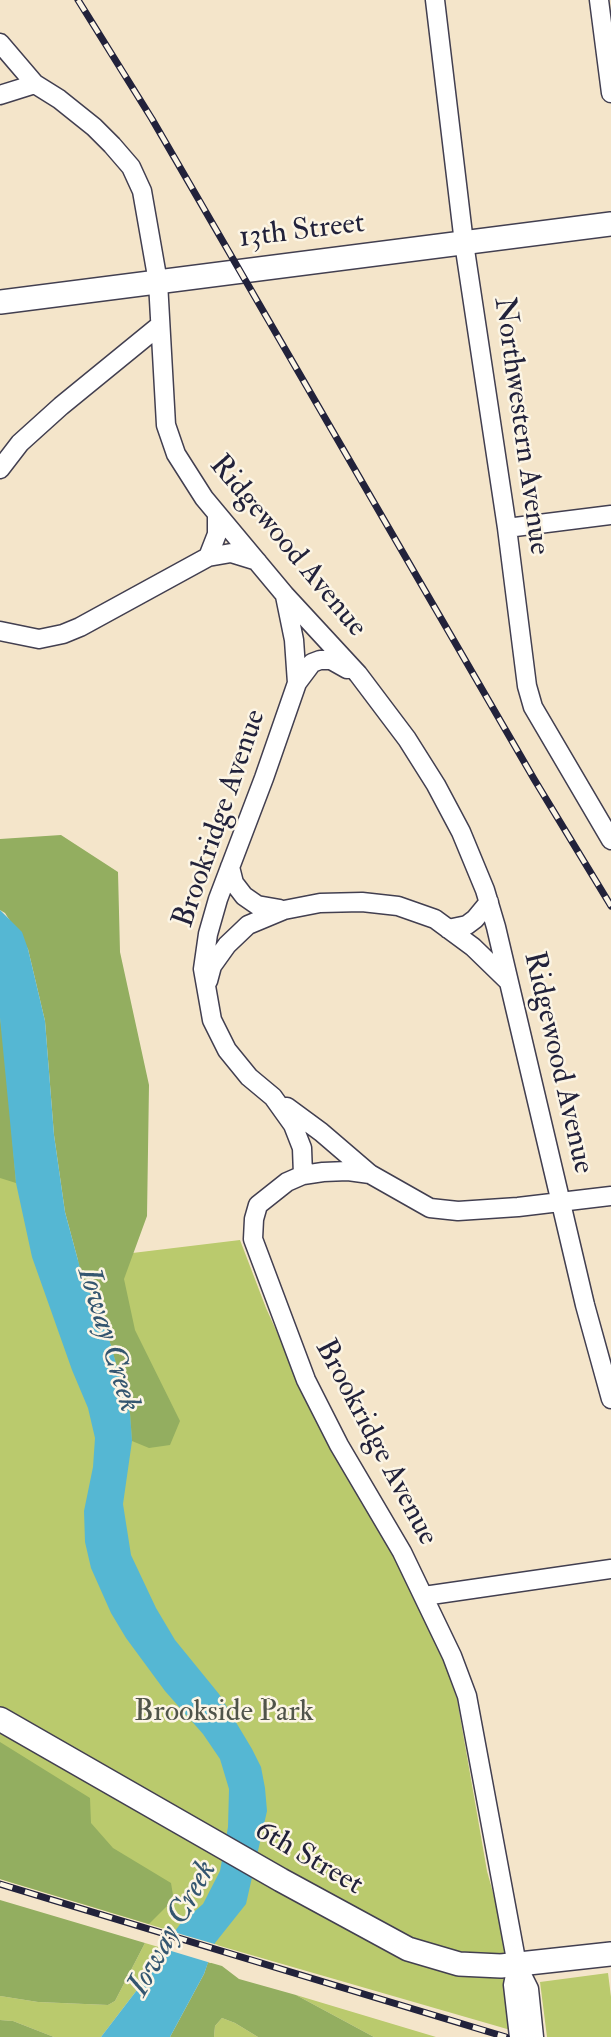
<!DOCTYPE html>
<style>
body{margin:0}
canvas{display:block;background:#f4e5ca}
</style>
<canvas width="611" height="2037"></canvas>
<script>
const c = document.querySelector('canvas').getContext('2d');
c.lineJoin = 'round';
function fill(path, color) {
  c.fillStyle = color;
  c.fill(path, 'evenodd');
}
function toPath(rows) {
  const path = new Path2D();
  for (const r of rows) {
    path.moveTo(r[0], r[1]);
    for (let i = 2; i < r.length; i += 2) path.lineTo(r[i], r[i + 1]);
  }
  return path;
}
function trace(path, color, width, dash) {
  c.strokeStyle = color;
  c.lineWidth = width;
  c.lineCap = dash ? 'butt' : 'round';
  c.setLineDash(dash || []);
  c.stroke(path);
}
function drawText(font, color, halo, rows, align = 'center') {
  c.font = font + ' "IM FELL Double Pica",serif';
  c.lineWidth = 5;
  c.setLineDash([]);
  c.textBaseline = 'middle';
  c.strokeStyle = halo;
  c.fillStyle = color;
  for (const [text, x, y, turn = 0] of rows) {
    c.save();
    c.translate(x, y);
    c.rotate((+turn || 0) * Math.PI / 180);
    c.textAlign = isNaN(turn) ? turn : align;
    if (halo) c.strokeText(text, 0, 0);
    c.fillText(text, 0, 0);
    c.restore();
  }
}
fill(toPath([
 [0,930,58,1262,240,1240,266,1308,299,1381,395,1556,443,1659,457,1699,487,1871,506,1940,514,2031,227,1948,0,1879],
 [145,1943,162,1948,148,1967,137,1990,101,2037,54,2037,13,2021,0,2020,0,1996,38,2002,108,2005,115,2001],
 [608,1973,611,1997,611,2037,547,2037,540,1982],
 [296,1995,436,2037,374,2037],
 [222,2018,235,2023,258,2037,214,2037,215,2026]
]), '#baca6d');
fill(toPath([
 [61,835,118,872,120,952,149,1085,147,1216,124,1279,135,1330,180,1421,170,1445,149,1448,132,1441,130,1413,104,1321,83,1279,65,1212,54,1135,45,1021,28,949,5,913,0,910,0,839],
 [0,1018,5,1051,16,1183,0,1178],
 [0,1742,90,1798,91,1823,113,1848,171,1883,173,1895,168,1905,149,1924,0,1879],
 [0,1900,145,1943,115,2001,108,2005,38,2002,0,1996],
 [208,1962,222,1966,239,1979,296,1995,374,2037,258,2037,235,2023,222,2018,215,2026,214,2037,170,2037,204,1974],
 [0,2020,13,2021,54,2037,0,2037]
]), '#93ae60');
fill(toPath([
 [0,910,22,932,28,949,45,1021,54,1135,65,1212,83,1279,104,1321,130,1413,132,1441,123,1504,131,1555,156,1608,175,1640,219,1694,252,1749,261,1767,265,1788,267,1811,246,1904,215,1943,204,1974,170,2037,101,2037,137,1990,148,1967,181,1923,203,1904,220,1871,228,1827,229,1789,220,1759,203,1734,165,1691,126,1638,111,1613,91,1568,85,1542,84,1511,93,1467,95,1438,88,1408,72,1370,32,1257,16,1183,0,1018]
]), '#55b7d3');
fill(toPath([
 [170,1931,218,1945,211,1963,158,1947]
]), '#f4e5ca');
const minor = toPath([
 [435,0,464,243,507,528,527,686,533,707,611,840],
 [599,0,611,93],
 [0,43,35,84,59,99,94,127,112,145,131,167,142,191,158,282,166,425,176,454,204,498,285,595,358,674,407,739,436,785,461,832,485,890,496,927,585,1305,611,1399],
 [0,95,35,84],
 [0,469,20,443,61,406,159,326],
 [507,528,611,515],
 [208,557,231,553,257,561],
 [285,596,294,640,297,683,264,778,218,899,208,934,203,969,212,1020,227,1050,249,1077,273,1097,293,1125,302,1148,303,1175],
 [0,631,39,639,63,634,80,627,208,557,217,534,217,514],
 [297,683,312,663,320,660,331,660,347,669],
 [230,867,234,883,244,896,257,905,280,909],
 [448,929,467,925,475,919,489,902],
 [208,981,212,966,227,945,248,925,284,910,320,903,362,902,398,906,435,919,473,947,508,981],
 [287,1107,321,1132,370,1174,430,1208,458,1211,518,1207,611,1196],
 [370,1174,348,1171,323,1172,303,1175,287,1182,258,1205,254,1219,253,1239,306,1380,339,1445,402,1552,452,1656,467,1696,517,1965,529,1989,534,2037],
 [424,1596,611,1569],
 [517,1965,513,1985,519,2037]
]);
const major = toPath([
 [0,302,611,224],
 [0,1719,281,1880,408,1949,459,1964,501,1966,611,1954]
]);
trace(minor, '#423f50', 21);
trace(major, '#423f50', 26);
trace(minor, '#fff', 18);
trace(major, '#fff', 23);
const rail = toPath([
 [78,0,152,119,534,779,611,906],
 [0,1884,506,2037]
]);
trace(rail, '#22223b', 7);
trace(rail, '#fcf5e5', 4.5, [13]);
drawText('30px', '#22223b', '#fcf5e5', [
 ["13th Street",302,232,-7],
 ["Northwestern Avenue",520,426,82],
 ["Ridgewood Avenue",287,547,50],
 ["Brookridge Avenue",221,819,-71],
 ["Ridgewood Avenue",557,1063,77],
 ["Brookridge Avenue",375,1443,62],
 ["6th Street",308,1859,30]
]);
drawText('30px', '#50544a', '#fcf5e5', [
 ["Brookside Park",224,1714]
]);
drawText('italic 32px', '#345670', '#fcf5e5', [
 ["Ioway Creek",107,1340,73],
 ["Ioway Creek",174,1929,-61]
]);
</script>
